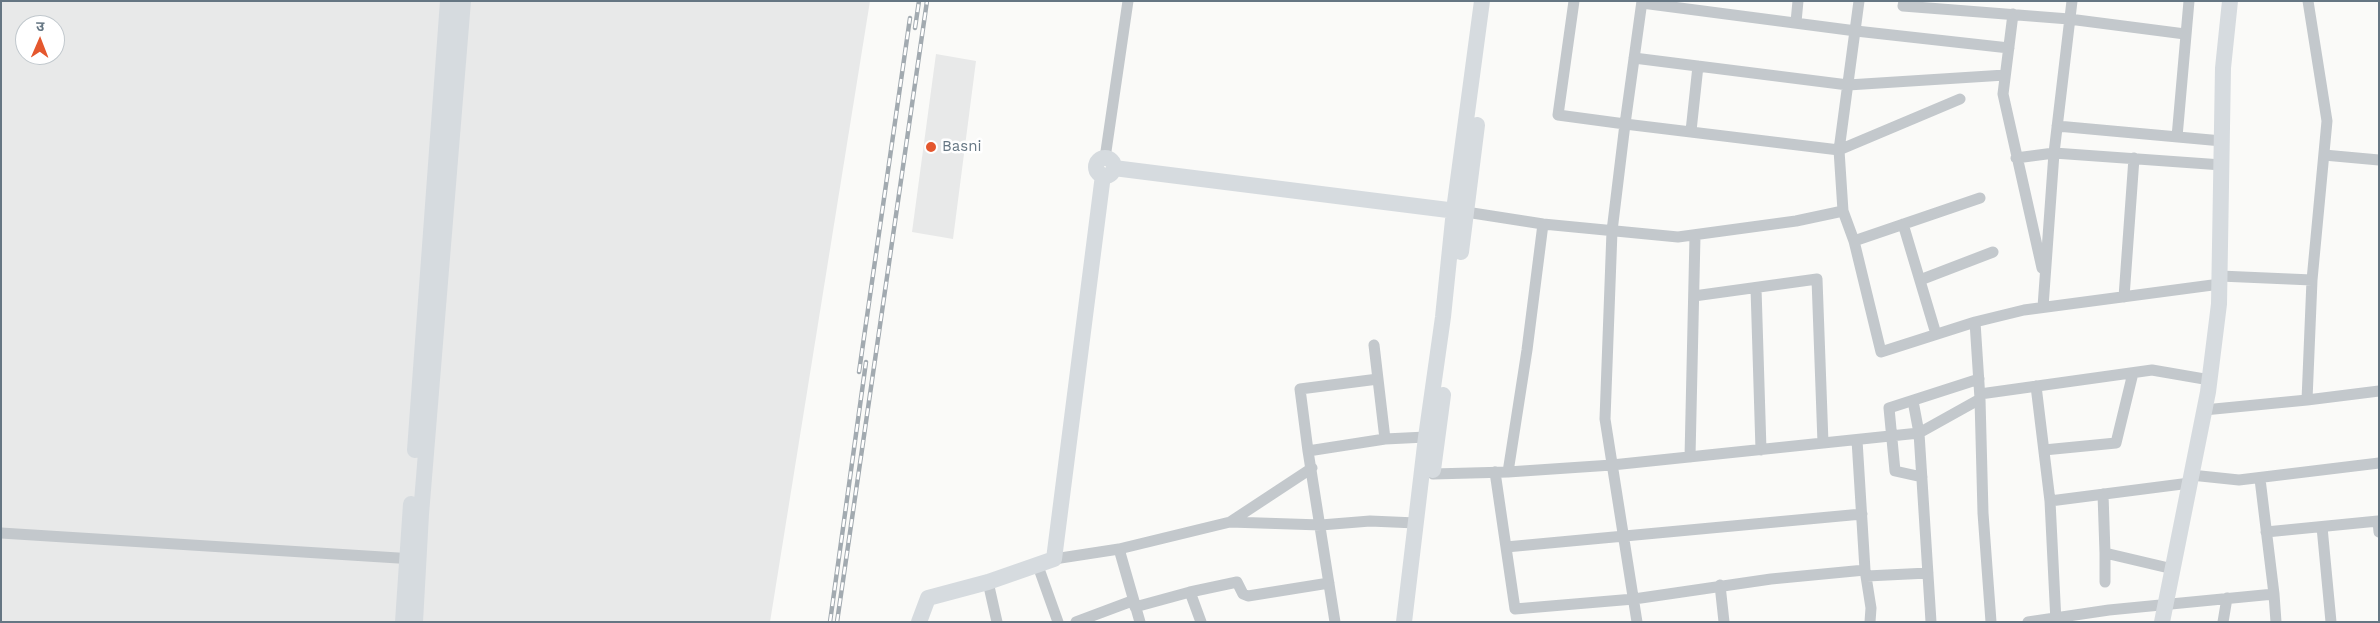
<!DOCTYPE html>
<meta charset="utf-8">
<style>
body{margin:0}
#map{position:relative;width:2380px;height:623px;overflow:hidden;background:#fafaf8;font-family:"Work Sans","Noto Sans Devanagari",sans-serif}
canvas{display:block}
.frame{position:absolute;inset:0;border:2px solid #657683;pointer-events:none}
.north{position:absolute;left:15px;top:15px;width:50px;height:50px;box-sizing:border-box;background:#fff;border:1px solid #c1c8cd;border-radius:50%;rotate:1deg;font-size:14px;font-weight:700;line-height:20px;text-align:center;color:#657683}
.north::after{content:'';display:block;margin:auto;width:18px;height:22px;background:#e4572e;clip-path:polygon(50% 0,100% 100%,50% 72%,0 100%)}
</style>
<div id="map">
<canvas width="2380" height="623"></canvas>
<div class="frame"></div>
<div class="north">उ</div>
</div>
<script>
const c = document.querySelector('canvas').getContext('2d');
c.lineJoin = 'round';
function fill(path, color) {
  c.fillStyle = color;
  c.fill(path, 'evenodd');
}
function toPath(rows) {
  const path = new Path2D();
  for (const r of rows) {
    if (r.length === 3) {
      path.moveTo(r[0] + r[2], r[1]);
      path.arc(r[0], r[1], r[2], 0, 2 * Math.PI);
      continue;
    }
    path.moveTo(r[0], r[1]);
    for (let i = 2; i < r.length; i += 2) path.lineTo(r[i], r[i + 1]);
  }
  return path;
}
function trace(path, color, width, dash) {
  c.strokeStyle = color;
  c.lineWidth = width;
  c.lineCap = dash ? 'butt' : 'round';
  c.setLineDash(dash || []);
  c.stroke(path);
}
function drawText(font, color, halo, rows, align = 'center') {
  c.font = font + ' "Work Sans",sans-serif';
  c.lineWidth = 5;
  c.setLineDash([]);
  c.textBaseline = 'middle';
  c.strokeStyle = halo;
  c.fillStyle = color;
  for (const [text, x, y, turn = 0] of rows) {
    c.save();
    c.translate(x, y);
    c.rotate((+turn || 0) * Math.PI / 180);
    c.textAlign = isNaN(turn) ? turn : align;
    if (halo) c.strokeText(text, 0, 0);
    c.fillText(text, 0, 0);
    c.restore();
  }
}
fill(toPath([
 [1,1,870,1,770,622,1,622],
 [25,25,55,25,55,55,25,55],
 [936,54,976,61,953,239,912,232]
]), '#e8e9e9');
trace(toPath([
 [1574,1,1558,115,1625,124,1612,231,1605,419,1637,622],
 [1642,1,1625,124,1839,150,1960,99],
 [1859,1,1839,150,1843,211,1854,241,1881,352,1975,322],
 [1904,1,1903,6,2069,19,2185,34],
 [2308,1,2327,121,2312,280,2307,400,2379,391],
 [1642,3,1856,31,2009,48],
 [2013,14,2003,94,2042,268],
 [1796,22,1798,1],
 [1634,58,1848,85,2005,75],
 [2057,126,2222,141],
 [1691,131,1698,66],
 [2177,137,2189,1],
 [2324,155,2379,160],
 [1105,158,1128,1],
 [2016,158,2054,153,2222,165],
 [1466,212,1543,224,1678,237,1796,221,1843,211],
 [1903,224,1936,334],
 [1854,241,1980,198],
 [2220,276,2312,280],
 [1920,280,1993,252],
 [1756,288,1761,450],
 [1694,296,1817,279,1823,443],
 [2124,297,2134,158],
 [2043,307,2054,153,2072,1],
 [1374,345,1385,439],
 [2036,386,2050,501,2056,622],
 [1980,394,2152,370,2210,380],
 [1980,399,1983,513,1991,622],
 [1913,401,1919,433,1931,622],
 [2204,410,2307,400],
 [2044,450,2116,443,2133,373],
 [1308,451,1300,389,1378,379],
 [1690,457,1695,236],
 [1495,472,1515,609,1634,599,1771,579,1865,570,1857,440],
 [1508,472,1527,350,1543,224],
 [1433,474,1508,472,1612,465,1919,433,1980,399,1975,322,2024,310,2220,284],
 [2191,475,2239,480,2379,463],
 [1922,477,1895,471,1889,408,1979,379],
 [2103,494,2105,553,2173,569],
 [2050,501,2190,483],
 [1230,522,1321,525,1370,521,1416,523],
 [2322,527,2331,622],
 [2266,532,2378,521,2379,532],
 [1,533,414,559],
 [1506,547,1862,514],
 [1119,549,1140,622],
 [2105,553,2105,582],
 [1054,559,1119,549,1230,522,1312,468],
 [1038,566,1058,622],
 [1865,570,1871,608,1870,622],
 [1867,576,1928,573],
 [988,582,997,622],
 [1720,585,1724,622],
 [2274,594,2276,622],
 [1135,607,1190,592],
 [1076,622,1132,601],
 [1201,622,1190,592,1237,582,1243,594,1248,596,1329,583],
 [1335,622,1308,451,1385,439,1426,437],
 [2028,622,2109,610,2274,594,2260,479],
 [2223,622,2227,598]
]), '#c3c8cc', 11);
trace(toPath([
 [1105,167,9],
 [1114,168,1464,212],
 [1461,252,1477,125],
 [415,450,448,1],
 [1433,470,1443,395],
 [403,622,411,504],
 [415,622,421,514,463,1],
 [919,622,928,598,988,582,1054,559,1103,175],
 [1404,622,1426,437,1443,317,1454,210,1482,1],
 [2162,622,2208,392,2219,304,2223,68,2230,1]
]), '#d6dbdf', 16);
const rail = toPath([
 [915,28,919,1],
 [859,372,910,18],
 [830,622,866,362],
 [837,622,927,1]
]);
trace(rail, '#a2aab0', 4.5);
trace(rail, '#fff', 2.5, [8]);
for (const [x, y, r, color] of [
 [931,147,6,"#e4572e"]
]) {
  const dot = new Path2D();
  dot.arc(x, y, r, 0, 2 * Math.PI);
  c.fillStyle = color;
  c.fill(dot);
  trace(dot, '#fff', 2);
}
drawText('15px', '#657683', '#fff', [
 ["Basni",942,147]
], 'left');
</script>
